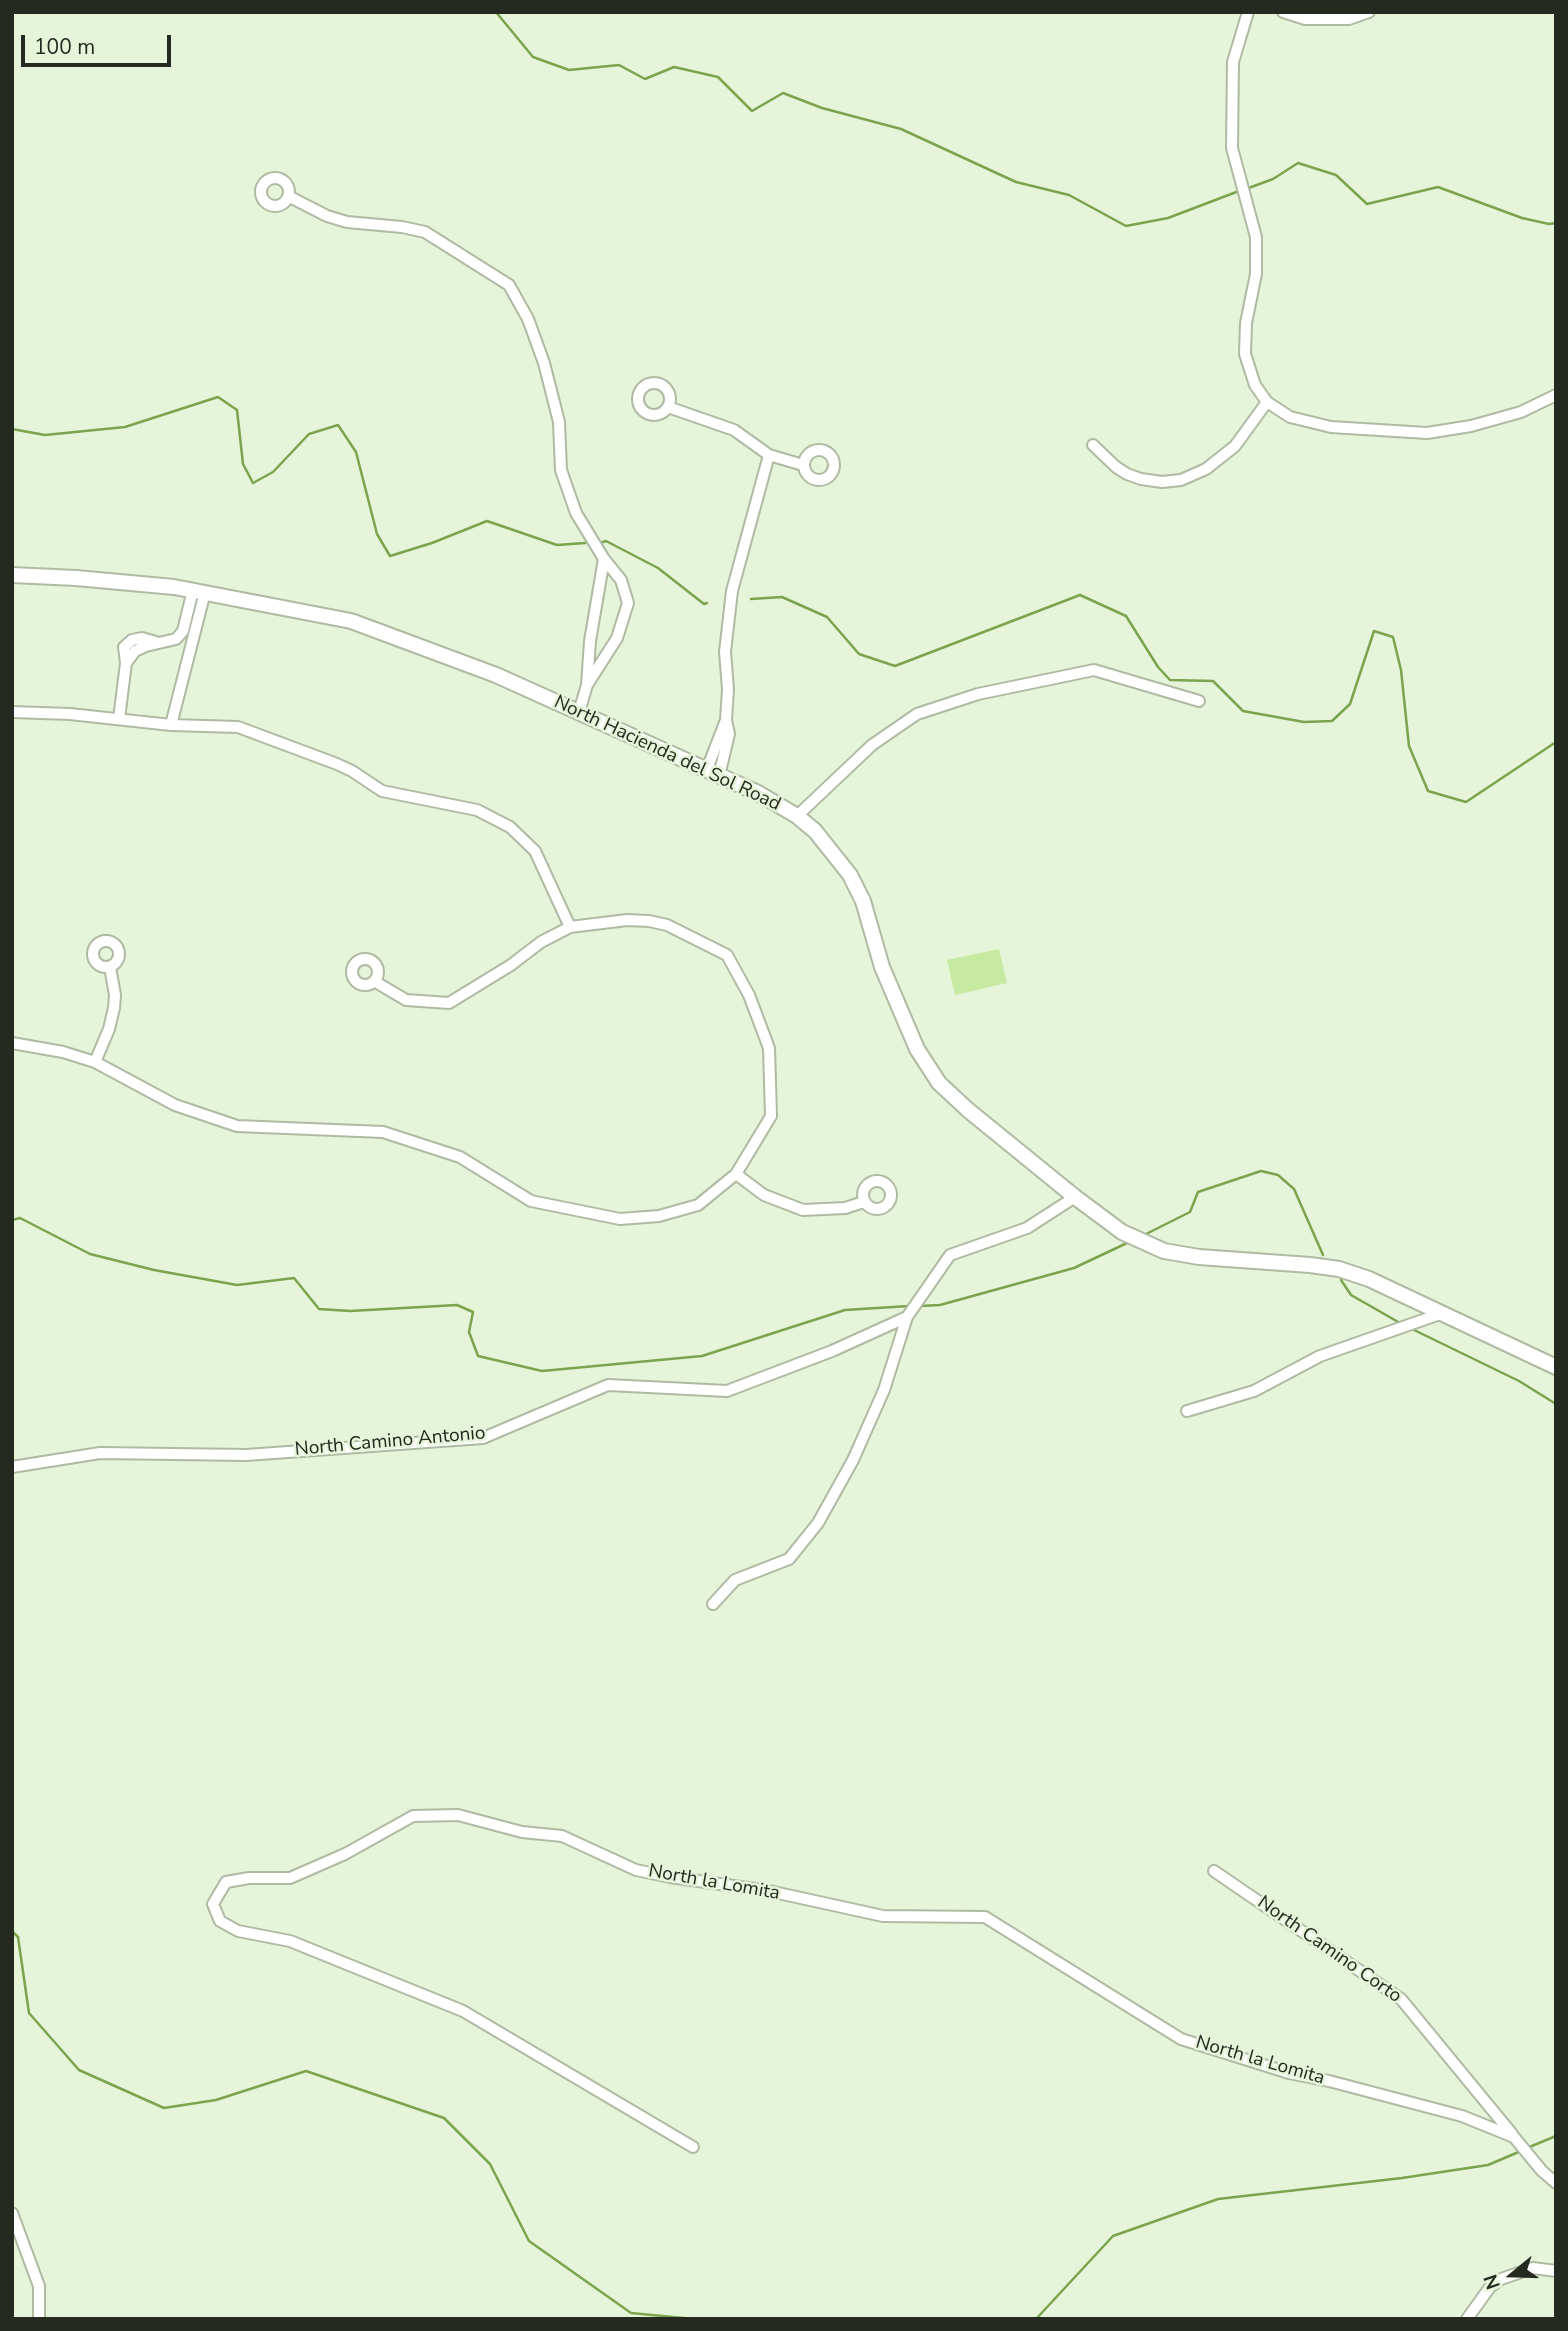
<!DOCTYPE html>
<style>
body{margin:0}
#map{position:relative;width:1568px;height:2331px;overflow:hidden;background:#e6f4d9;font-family:"Nunito Sans",sans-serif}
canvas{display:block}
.frame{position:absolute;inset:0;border:14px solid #252a20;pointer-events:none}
.north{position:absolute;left:1477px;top:2240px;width:70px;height:70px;-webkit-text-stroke:5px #e6f4d9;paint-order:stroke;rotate:251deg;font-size:19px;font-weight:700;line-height:28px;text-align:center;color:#252a20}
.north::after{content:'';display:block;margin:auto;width:24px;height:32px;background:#252a20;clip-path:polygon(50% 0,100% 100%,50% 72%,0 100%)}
.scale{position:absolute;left:21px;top:35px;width:150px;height:32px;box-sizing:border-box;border:4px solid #252a20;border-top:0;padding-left:9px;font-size:21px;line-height:24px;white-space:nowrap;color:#252a20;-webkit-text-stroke:5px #e6f4d9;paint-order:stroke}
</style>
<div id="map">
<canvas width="1568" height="2331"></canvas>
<div class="frame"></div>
<div class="north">N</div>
<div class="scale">100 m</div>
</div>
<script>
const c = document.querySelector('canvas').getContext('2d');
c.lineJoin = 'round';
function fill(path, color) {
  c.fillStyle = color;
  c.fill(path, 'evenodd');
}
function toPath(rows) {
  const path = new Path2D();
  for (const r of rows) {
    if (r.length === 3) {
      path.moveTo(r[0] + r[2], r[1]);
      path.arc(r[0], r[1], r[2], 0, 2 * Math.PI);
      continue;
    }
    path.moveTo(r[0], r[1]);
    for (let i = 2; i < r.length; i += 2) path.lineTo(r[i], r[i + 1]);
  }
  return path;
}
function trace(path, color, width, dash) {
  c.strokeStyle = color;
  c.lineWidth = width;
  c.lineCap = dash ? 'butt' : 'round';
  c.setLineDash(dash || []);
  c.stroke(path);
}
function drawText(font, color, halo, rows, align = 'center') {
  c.font = font + ' "Nunito Sans",sans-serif';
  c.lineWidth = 5;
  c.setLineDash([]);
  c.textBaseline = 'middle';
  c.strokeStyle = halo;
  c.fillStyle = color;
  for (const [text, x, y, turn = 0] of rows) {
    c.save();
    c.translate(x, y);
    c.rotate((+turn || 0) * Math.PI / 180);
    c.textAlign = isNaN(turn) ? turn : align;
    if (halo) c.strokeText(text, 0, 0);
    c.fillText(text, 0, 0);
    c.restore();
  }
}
fill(toPath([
 [999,949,1007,983,955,995,947,960]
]), '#c6eaa2');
trace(toPath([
 [496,12,533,57,569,70,619,65,645,79,674,67,718,77,752,111,783,93,822,108,901,129,1016,182,1069,195,1126,226,1168,218,1239,191],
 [1246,189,1273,179,1298,163,1336,175,1367,204,1438,187,1522,218,1549,224,1556,223],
 [12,429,45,435,125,427,218,397,237,410,243,464,253,483,273,472,309,434,338,425,356,452,377,534,390,556,432,543,487,521,557,545,585,543],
 [603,542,606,541,658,568,704,604,707,603],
 [751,599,782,597,827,617,859,654,895,666,1080,595,1126,616,1158,667,1170,680,1213,681,1243,711,1304,722,1332,721,1350,704,1374,631,1393,637,1401,670,1409,746,1428,791,1466,802,1556,742],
 [12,1220,20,1218,90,1254,154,1270,237,1285,294,1278,319,1309,350,1311,457,1305,473,1312,469,1332,478,1356,542,1371,702,1356,845,1310,909,1306],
 [1146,1234,1190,1212,1198,1192,1261,1171,1278,1175,1294,1189,1323,1255],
 [1341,1280,1351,1295,1400,1323],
 [919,1306,940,1305,1074,1268,1127,1243],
 [1412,1329,1519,1381,1556,1404],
 [12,1931,18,1937,29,2013,79,2070,164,2108,216,2100,306,2071,444,2118,490,2164,529,2241,631,2313,694,2319],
 [1527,2148,1556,2136],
 [1036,2319,1113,2236,1218,2199,1402,2178,1488,2165,1521,2151]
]), '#7ca34d', 2.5);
const street = toPath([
 [1248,12,1233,62,1232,148,1256,237,1256,274,1246,323,1245,354,1255,385,1267,402,1290,417,1331,427,1427,433,1471,426,1521,412,1556,395],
 [1283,12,1305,19,1349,19,1369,12],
 [275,192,14],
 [288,196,327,216,347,222,402,227,425,232,509,285,528,319,544,363,559,422,561,470,576,513,604,559],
 [654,399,16],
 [668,407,734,430,769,455,803,465],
 [1093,445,1116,467,1127,474,1141,479,1162,482,1181,480,1206,469,1235,446,1267,402],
 [819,465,15],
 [604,559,621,580,628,603,617,638,587,685,590,641,604,559],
 [126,663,135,651,146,646,176,639,183,631,193,590],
 [12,712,70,714,171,725,238,727,337,764,352,771,382,791,477,810,510,827,535,851,570,927],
 [579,712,587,685],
 [119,719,126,663,124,647,132,640,142,638,156,642],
 [171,725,205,592],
 [707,769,726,720],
 [719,776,729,734,726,720,728,689,725,652,732,591,769,455],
 [797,816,872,745,917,714,978,694,1094,670,1199,701],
 [106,954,13],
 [365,972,13],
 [12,1043,63,1052,95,1062,175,1105,237,1126,383,1132,460,1157,531,1201,620,1219,659,1216,698,1205,736,1174,771,1116,769,1048,749,995,727,955,667,925,649,921,627,920,570,927,541,942,511,965,449,1003,406,1000,374,981],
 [95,1062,109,1029,114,1008,115,995,110,967],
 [736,1174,764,1195,803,1210,845,1208,864,1202],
 [877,1195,14],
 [1187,1411,1254,1391,1320,1356,1440,1314],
 [12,1467,100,1453,246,1455,483,1438,608,1385,727,1391,832,1351,907,1317,950,1255,1027,1228,1075,1197],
 [713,1604,735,1580,789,1559,818,1523,853,1460,884,1390,907,1317],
 [1214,1871,1401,1999,1512,2134],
 [693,2147,463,2011,290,1941,238,1931,220,1921,213,1904,226,1882,249,1878,290,1878,345,1854,413,1816,458,1815,522,1832,562,1836,636,1870,670,1877,769,1891,883,1916,985,1917,1181,2039,1289,2073,1329,2081,1462,2116,1514,2137,1542,2171,1556,2183],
 [12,2213,39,2286,39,2319],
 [1467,2319,1490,2287,1501,2279,1533,2268,1556,2271]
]);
const secondary = toPath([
 [12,575,76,578,174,587,351,621,496,675,758,793,797,816,815,831,850,875,863,901,882,967,917,1049,939,1083,968,1110,1075,1197,1122,1232,1164,1251,1199,1257,1310,1265,1339,1269,1369,1279,1556,1367]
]);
trace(street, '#aebba2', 14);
trace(secondary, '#aebba2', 18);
trace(street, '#fff', 10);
trace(secondary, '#fff', 14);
drawText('19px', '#252a20', '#e6f4d9', [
 ["North Hacienda del Sol Road",667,754,25],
 ["North Camino Antonio",390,1442,-5],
 ["North la Lomita",714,1883,10],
 ["North Camino Corto",1329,1950,35],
 ["North la Lomita",1260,2061,16]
]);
</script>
